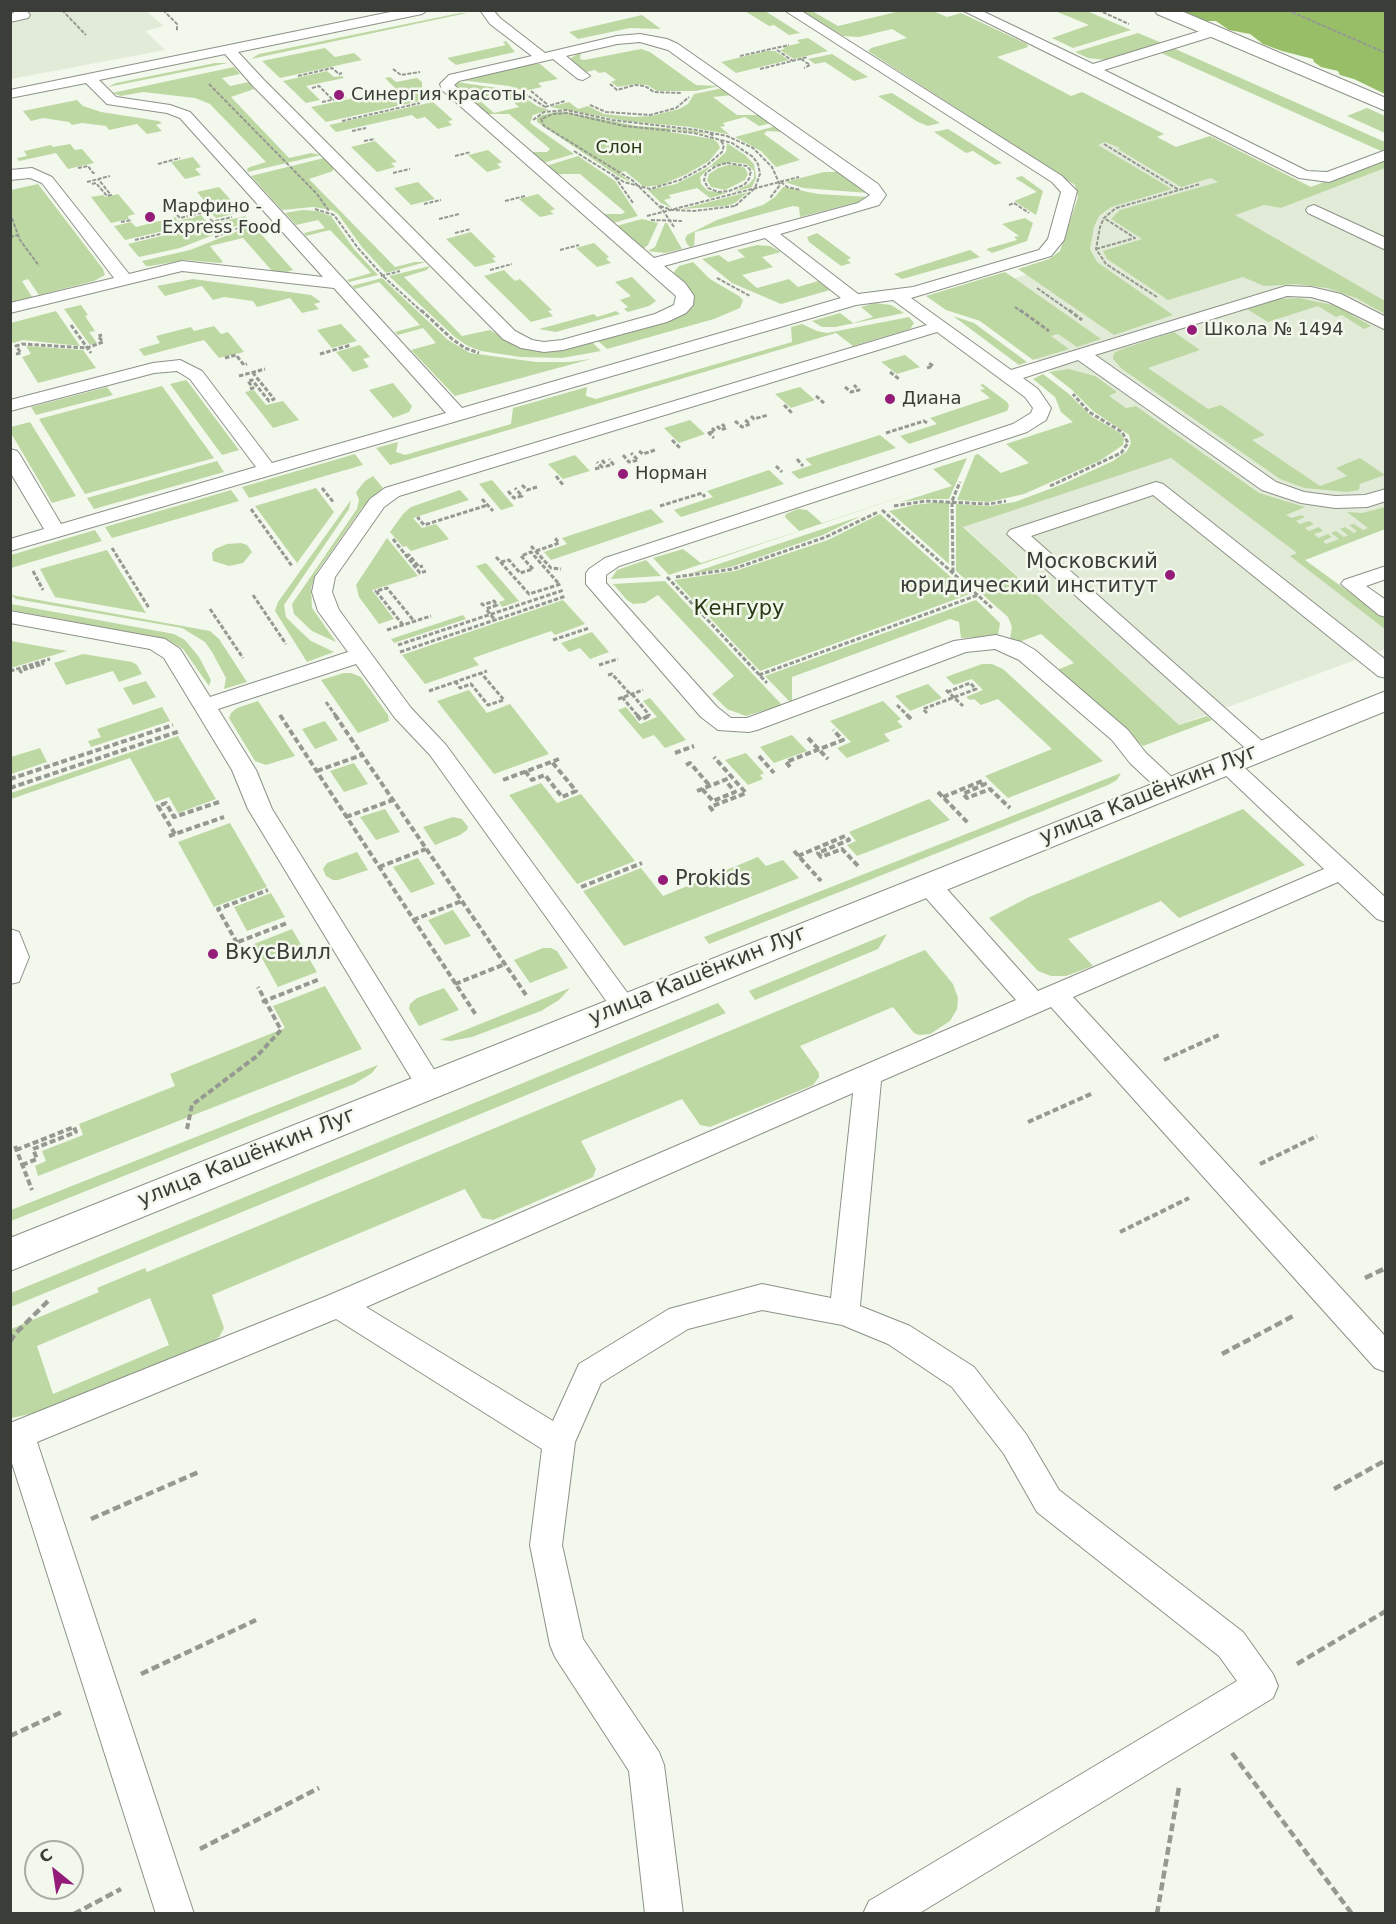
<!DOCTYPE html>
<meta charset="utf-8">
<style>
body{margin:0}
#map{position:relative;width:1396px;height:1924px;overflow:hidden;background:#f2f8ec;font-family:"DejaVu Sans",sans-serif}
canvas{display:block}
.frame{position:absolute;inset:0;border:12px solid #3b3d39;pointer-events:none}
.north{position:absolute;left:24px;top:1840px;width:60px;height:60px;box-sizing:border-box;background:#f2f8ec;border:2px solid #a9ada4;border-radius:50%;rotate:330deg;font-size:16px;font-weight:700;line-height:24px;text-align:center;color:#3b3d39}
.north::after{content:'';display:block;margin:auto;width:21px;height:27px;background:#941d7a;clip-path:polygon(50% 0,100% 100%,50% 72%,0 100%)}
</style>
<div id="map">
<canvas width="1396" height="1924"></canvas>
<div class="frame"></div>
<div class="north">С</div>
</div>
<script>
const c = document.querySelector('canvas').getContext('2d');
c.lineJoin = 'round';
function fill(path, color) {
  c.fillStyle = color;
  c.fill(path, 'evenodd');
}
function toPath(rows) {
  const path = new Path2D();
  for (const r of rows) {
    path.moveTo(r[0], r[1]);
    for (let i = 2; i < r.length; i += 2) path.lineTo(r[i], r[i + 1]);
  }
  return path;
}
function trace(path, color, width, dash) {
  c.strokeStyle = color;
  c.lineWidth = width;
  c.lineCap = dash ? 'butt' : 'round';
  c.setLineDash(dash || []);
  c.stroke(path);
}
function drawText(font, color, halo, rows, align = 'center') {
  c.font = font + ' "DejaVu Sans",sans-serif';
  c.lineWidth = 5;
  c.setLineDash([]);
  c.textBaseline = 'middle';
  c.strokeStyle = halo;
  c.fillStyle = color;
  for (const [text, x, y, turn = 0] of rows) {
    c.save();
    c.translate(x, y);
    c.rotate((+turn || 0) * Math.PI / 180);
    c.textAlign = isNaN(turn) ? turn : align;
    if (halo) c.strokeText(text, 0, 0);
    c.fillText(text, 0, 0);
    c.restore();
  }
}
fill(toPath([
 [11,11,146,11,164,26,145,31,165,50,11,79],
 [979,66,1172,149,1264,205,1281,208,1385,168,1385,529,1305,560,1385,621,1385,649,1179,725,963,526,1170,457,952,297,1068,262,1091,185]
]), '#e2ebd8');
fill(toPath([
 [745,11,765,11,800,33,789,35,774,25,769,26],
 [801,11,812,11,838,26,900,11,933,11,947,17,961,13,1027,44,1028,47,997,57,1071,96,1082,92,1164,134,1157,137,1176,147,1210,136,1311,187,1383,159,1385,161,1385,168,1281,208,1264,205,1235,215,1385,301,1385,314,1356,298,1327,288,1297,284,1264,286,1243,277,1168,300,1107,259,1103,251,1142,239,1111,219,1120,210,1218,182,1211,178,1181,187,1118,149,1120,148,1105,142,1098,145,1172,189,1111,207,1099,216,1094,227,1090,249,1097,262,1173,315,1114,335,1018,269,1049,259,1060,251,1078,197,1075,185,868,51,871,48,907,38,892,29,859,37,843,36],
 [1055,11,1087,11,1131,30,1073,48,1052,38,1089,25],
 [460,13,467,13,251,59,259,54],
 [642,15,661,29,630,28,578,39,569,32],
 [1138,33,1162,43,1106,60,1088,58,1075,52],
 [808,38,828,51,794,59,780,50,784,49,783,47,800,43,797,40],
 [506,41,515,52,456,65,447,58,506,45,503,42],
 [325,48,335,57,354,53,362,60,280,78,262,61],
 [1173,48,1385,142,1385,149,1381,151,1159,52],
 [641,49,650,52,696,85,719,86,696,91,657,91,647,85,635,84,618,87,611,82,616,80,605,72,599,73,595,70,586,72,573,63,571,58,581,52,580,59,584,60],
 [767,51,775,51,789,60,736,73,721,62],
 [832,54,868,77,854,81,825,62,815,64,808,59],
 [215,63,228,63,108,87,116,83],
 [529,64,540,64,558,79,538,83,542,87,524,91,509,86,460,80],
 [234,67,240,74,222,78,230,86,249,82,254,89,231,97,289,158,311,153,321,155,248,172,247,169,250,167,266,162,210,104,195,98,143,92,121,96,112,93],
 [327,71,334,77,342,76,344,78,306,86,320,100,306,103,283,81],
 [390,77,396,82,417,78,422,82,422,92,429,99,326,122,311,107,368,95,376,96,380,93,396,89,385,78],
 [456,82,512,90,537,106,549,110,533,115,530,123,574,154,543,163,530,152,547,152,550,149,509,114,486,114,454,86],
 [503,93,519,107,494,113,478,99],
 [723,88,733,95,713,97,737,115,761,115,772,123,759,126,745,117,723,123,725,126,720,127,729,134,727,134,690,127,626,121,550,107,569,102,578,109,588,106,604,114,634,117,651,116,679,109,688,104,694,94],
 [892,93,940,123,928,126,918,122,878,96],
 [77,100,83,106,101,112,159,121,162,123,156,125,162,131,147,134,137,124,109,130,106,126,82,123,72,125,69,122,43,118,31,121,23,111],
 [433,102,453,120,448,121,452,125,438,129,425,117,417,119,412,115,336,132,329,125],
 [1367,108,1385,116,1385,133,1347,116],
 [560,111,637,126,679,129,703,132,707,134,670,129,670,132,713,139,718,143,720,148,709,161,687,174,661,185,644,187,625,171,619,173,632,183,618,176,537,122,537,118,542,115],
 [776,126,784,132,767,131,764,134,800,160,776,167,761,151,735,137],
 [948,129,1002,163,995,165,973,151,966,153,934,132],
 [375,141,397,162,391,163,395,167,377,172,351,147],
 [727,143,745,155,754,164,756,178,752,187,734,192,749,184,754,178,754,171,747,164,730,162,710,167,700,177,701,184,708,191,727,193,710,198,697,188,669,195,671,198,664,200,672,208,661,203,648,190,676,184,709,167,726,152],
 [70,144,75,150,82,149,94,163,68,169,56,153,19,161,17,158,27,156,24,151,51,145,53,147],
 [488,150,502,162,497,164,501,168,487,172,468,155],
 [578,156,615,181,638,216,613,223,603,214,622,214,625,212,580,174,555,174,546,166],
 [193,157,201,167,195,169,201,175,185,179,171,162],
 [324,158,333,168,333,171,309,179,395,267,415,262,426,262,386,273,362,247,338,214,332,210,313,207,282,210,251,176],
 [728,165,737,165,745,168,748,174,745,180,725,190,711,187,707,180,709,174,718,168],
 [824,172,841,172,868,193,803,188,785,182],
 [1022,176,1043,191,1036,215,1014,201,1037,192,1015,178],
 [418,182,435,199,411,205,394,188],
 [38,184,103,269,105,275,94,281,39,295,28,279,22,281,32,297,11,302,11,190],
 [219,187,242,212,216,218,211,213,214,212,197,192],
 [783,187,818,194,868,197,858,202,800,217,799,207,793,206,695,232,694,246,690,247,687,244,685,239,687,235,717,220,763,205,775,197],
 [748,192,735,203,726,206,682,209],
 [118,194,135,214,128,216,129,219,111,223,91,197,103,195,105,197],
 [538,194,555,209,550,211,554,214,540,217,519,199],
 [302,210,318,211,331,216,354,249,378,275,349,282,347,280,371,273,330,230,306,236,304,233,325,228,318,220,296,225,285,213],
 [201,215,206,221,125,240,114,226,131,222,136,227,175,217,178,221],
 [245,216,249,221,180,248,139,257,128,244],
 [1025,218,1033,223,1027,241,992,253,986,249,1017,240,1014,237,1019,236,1002,224],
 [642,219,658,223,648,245,643,249,616,226],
 [665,223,667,223,682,249,665,253,648,251,655,247],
 [253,225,293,270,283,273,273,272,243,238,210,246,223,262,220,263,185,260,150,266,146,266,142,261,190,250],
 [471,232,496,257,492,258,496,262,475,267,446,239],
 [817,233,851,258,847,260,851,263,841,266,809,242,807,237],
 [594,243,609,257,606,259,611,263,597,267,576,248],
 [757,245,770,246,781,252,762,257,773,267,742,275,757,288,789,279,798,287,818,281,830,290,781,304,732,283,702,259,719,255,728,262,745,257,737,250],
 [970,250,980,257,902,279,894,274],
 [693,262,710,279,739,296,743,300,740,308,714,319,607,349,598,341,666,322,684,314,693,306,692,296,674,272,679,266],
 [430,266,427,270,404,277,462,336,490,330,515,345,533,350,566,349,592,342,601,351,562,358,520,357,481,351,468,346,456,338,389,276],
 [504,270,515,281,520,279,552,310,548,311,553,316,531,322,484,276],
 [1005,272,1014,278,1101,339,1077,347,1058,334,1051,336,1069,349,1033,360,980,321,946,310,926,296],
 [632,277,656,301,649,306,628,312,624,309,628,307,620,300,631,296,615,282],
 [382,278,448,340,470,353,536,362,569,362,591,359,455,396,411,350,436,343,423,328,398,335,395,332,420,325,379,282,355,289,352,286],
 [193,279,311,295,321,302,314,304,319,309,302,313,290,298,257,307,253,301,224,297,213,300,202,286,165,296,157,286],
 [1299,298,1337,306,1371,326,1364,329,1342,315,1336,317,1318,306,1268,322,1247,309,1280,299],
 [875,303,891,305,904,313,835,327,822,327,812,321,840,313,853,323,873,317,861,307],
 [81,305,88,315,85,316,95,331,89,332,97,343,90,345,64,309],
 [56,311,80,346,23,340,13,343,11,340,11,323],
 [616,311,620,314,556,332,539,329,594,314,597,317],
 [953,316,974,323,1027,362,1019,365],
 [909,317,914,323,910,329,853,346,836,333,390,465,376,448,398,442,396,452,405,455,511,424,513,408,587,387,586,396,596,399,792,342,791,327,802,324,817,331,827,333],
 [341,324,357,341,332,348,317,330],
 [214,326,221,334,228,332,244,352,219,358,204,340,144,356,139,349,160,343,156,336,191,327,194,331],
 [1174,332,1200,350,1148,368,1208,409,1221,405,1265,435,1252,440,1320,486,1347,476,1336,468,1360,458,1385,475,1360,484,1359,490,1347,492,1304,488,1280,479,1122,369,1113,359,1114,353,1122,349],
 [360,345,370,357,363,359,369,367,353,372,336,352],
 [26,346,83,350,96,368,38,383,22,357,31,354],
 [905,355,920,367,897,374,881,362],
 [1069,369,1095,376,1117,392,1109,396,1126,408,1136,406,1259,493,1305,507,1286,515,1292,518,1301,515,1305,517,1296,521,1300,524,1309,521,1314,524,1305,528,1309,531,1319,527,1323,531,1314,534,1318,538,1328,534,1332,537,1323,541,1326,544,1339,539,1331,533,1336,531,1344,537,1348,535,1340,529,1345,527,1354,533,1357,531,1349,525,1354,524,1363,530,1368,528,1347,512,1362,513,1385,507,1385,529,1305,560,1385,618,1385,629,1290,556,1297,553,1171,458,963,527,1179,725,1207,716,1212,720,1143,746,1057,670,1074,663,1041,634,1019,642,1010,639,1012,627,1008,617,956,571,956,504,990,506,1015,502,1063,484,1113,461,1127,451,1131,443,1129,435,1093,411,1071,389,1049,372],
 [1043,374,1069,394,1091,416,1120,433,1124,439,1123,445,1101,460,1024,494,989,502,957,500,975,455,978,454,1001,473,1029,463,1006,444,1073,422,1061,412,1055,397,1033,379],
 [186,380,188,382,239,450,222,455,170,384],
 [393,383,412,406,409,412,393,418,369,390],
 [983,384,1007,402,1009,406,1007,411,909,444,900,436,937,424,930,418,990,398,980,390,985,389,980,385],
 [162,386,214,458,85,494,39,419],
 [107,387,113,395,36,415,31,407],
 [800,387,815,400,791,408,775,394],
 [254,390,266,405,283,401,299,420,273,428,245,392],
 [690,420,705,434,679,443,664,428],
 [30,422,76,496,52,503,11,433,11,427],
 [880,435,896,448,799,479,791,472,812,465,805,459],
 [355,454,363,465,249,498,242,487],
 [575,455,590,471,563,479,548,464],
 [967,458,949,499,925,499,901,502,952,486,933,469],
 [217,461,224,472,94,509,87,498],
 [769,470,784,484,681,517,674,510,713,497,707,491],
 [373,476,383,488,362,508,316,573,311,588,312,608,336,642,312,631,294,614,292,604,357,509,359,500,356,492,365,481],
 [492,480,514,506,501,510,479,484],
 [942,483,669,575,653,558,683,549,701,563,799,531,785,517,786,514,798,509,807,510,822,523],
 [316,488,334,512,297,563,255,506],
 [231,490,239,501,112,538,105,527],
 [460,490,469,500,413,518,422,528,436,524,449,539,411,551,406,546,403,547,390,532,403,514,411,507],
 [351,500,349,509,284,605,286,617,298,629,311,641,334,652,307,662,275,611,278,602],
 [940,502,949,503,949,564,889,511,914,505],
 [651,509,664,522,551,560,544,552,567,544,562,538],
 [880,514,970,594,760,671,674,580,735,571,828,540],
 [861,516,823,535,731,567,689,574],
 [95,530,102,541,11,568,11,555],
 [387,538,418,576,372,590,394,619,379,624,359,597,356,585],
 [241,543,247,545,252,552,243,563,229,566,213,561,212,553,215,549,227,544],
 [107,550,146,613,55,597,40,569],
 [646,560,661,576,611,579,617,570],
 [486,563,519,601,502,607,499,602,505,600,476,566],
 [665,581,782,705,746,716,727,709,712,694,734,676,658,595,645,603,633,604,627,600,613,584],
 [11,595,210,631,219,639,247,682,224,689,226,678,212,652,205,642,182,628,16,599],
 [563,600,585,624,555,635,551,631,473,658,479,665,425,684,402,655],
 [976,600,1000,623,998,636,961,638,959,622,950,619,792,677,792,701,790,702,765,676],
 [11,604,174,634,185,640,199,657,211,680,209,686,183,649,166,639,11,610],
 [463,615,466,619,394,643,391,639],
 [592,632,609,652,590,659,580,648,569,652,561,643],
 [10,641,11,641,67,651,11,668],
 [83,654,132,662,137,665,142,674,119,682,113,671,66,685,54,663],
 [982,664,992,664,1003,669,1103,761,1008,798,985,776,1052,749,998,699,981,705,974,699,970,700,966,697,983,690,972,679,954,685,946,677],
 [344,673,351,673,361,677,388,715,389,721,358,733,321,680],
 [146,681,156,697,133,705,123,688],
 [928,684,942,698,910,711,895,696],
 [469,690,487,713,510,704,549,754,494,774,437,701],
 [650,698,686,740,665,748,654,735,643,739,618,710,626,707,640,724,657,717,643,701],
 [258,701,295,756,266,765,255,761,229,718,231,713,237,708],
 [883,701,901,719,897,721,903,727,884,734,890,741,847,758,837,748,851,742,830,721],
 [162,707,170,721,91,747,88,741,101,737,97,729],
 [325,721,338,740,315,749,302,729],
 [792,735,807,751,774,763,760,747],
 [178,736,216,799,178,813,169,797,155,802,130,758,11,799,11,793],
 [40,748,47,762,11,774,11,757],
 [746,753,764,773,760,775,763,779,748,785,725,760],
 [354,763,368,784,344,792,330,771],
 [1121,773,1117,780,1108,785,709,944,704,937],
 [541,783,557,803,581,794,635,861,577,884,509,795],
 [929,799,950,820,857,856,847,845,856,841,849,832],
 [385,809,400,832,376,840,360,817],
 [1243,809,1305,865,1179,918,1161,901,1068,939,1093,966,1066,976,1051,976,1038,971,989,918,1029,897],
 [453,817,462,819,468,827,467,830,460,835,435,845,423,827],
 [230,823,267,887,214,907,178,842],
 [357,852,368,870,338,880,333,880,326,876,323,869,327,863],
 [758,857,766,866,783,860,799,878,624,946,583,891,641,868,663,896],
 [418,858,435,884,411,893,393,867],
 [271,893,285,917,247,931,234,907],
 [453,910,471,936,445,945,428,920],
 [292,929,317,972,278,987,254,944],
 [887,934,878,949,755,1000,749,991],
 [543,948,551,948,557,951,568,968,530,983,514,960],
 [925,950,953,984,958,998,957,1009,950,1021,930,1034,919,1035,914,1033,893,1007,800,1046,819,1073,819,1077,813,1085,710,1127,700,1125,682,1099,581,1141,596,1169,593,1177,493,1220,482,1218,465,1189,212,1295,224,1328,219,1337,213,1341,72,1402,49,1410,11,1418,11,1329,99,1292,97,1288,145,1268,147,1272],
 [150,1298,169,1345,53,1394,37,1346],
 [325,986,362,1049,38,1176,35,1166,46,1161,42,1151,83,1135,79,1124,175,1086,170,1074,285,1028,273,1006],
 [444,988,459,1010,419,1026,409,1009,410,1004,417,998],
 [570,988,559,1000,541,1011,472,1037,451,1041,440,1040],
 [718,1003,726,1013,11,1307,11,1293],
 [378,1065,372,1073,354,1084,11,1221,11,1210]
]), '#bed8a3');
fill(toPath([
 [1167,10,1385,11,1385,94,1354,79,1340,75,1338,71,1321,67,1314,62,1313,59,1282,51,1263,44,1250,34,1229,30,1216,21,1201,21]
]), '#98bf67');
const service = toPath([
 [13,10,26,10,30,15,28,18,10,22,10,14,14,13,13,10],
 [400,10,428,10,422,14,238,52,264,80,515,331,532,340,544,342,562,340,655,314,674,305,676,296,442,90,440,84,449,75,532,56,490,24,480,10,493,10,500,18,545,53,617,36,640,34,667,39,678,44,878,184,886,195,879,205,780,234,858,294,913,287,1039,250,1048,239,1061,192,1052,182,784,10,800,10,1062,176,1077,191,1064,240,1051,256,911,298,1011,370,1286,286,1311,287,1341,294,1386,317,1386,330,1329,302,1311,297,1287,296,1095,355,1276,482,1304,492,1335,496,1365,495,1386,489,1386,501,1367,507,1335,508,1301,503,1262,490,1078,360,1023,378,1038,389,1051,408,1046,420,1027,432,619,566,606,575,606,583,717,707,731,718,747,718,954,641,996,635,1021,642,1035,650,1128,730,1146,753,1177,782,1181,787,1177,792,1169,795,1161,792,1130,763,1112,740,1019,660,995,649,966,652,757,730,749,732,718,730,701,717,586,584,586,573,589,569,605,558,1013,424,1031,413,1033,408,1025,397,937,332,399,496,384,507,335,577,332,592,339,610,411,708,446,745,637,1006,633,1013,624,1016,615,1013,430,755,395,718,356,664,218,709,256,770,272,809,443,1084,439,1091,429,1094,419,1091,248,809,232,770,164,658,150,649,10,623,10,611,165,639,180,649,210,697,348,652,318,611,312,592,315,577,370,499,385,488,927,325,893,300,856,305,10,551,10,539,44,529,10,472,10,449,17,451,20,455,61,524,256,467,190,379,177,371,154,373,10,411,10,400,153,363,180,360,202,371,272,463,446,413,334,288,182,271,10,313,10,303,114,278,42,183,30,178,10,180,10,170,32,168,52,177,129,274,182,261,323,277,180,118,167,113,107,104,86,83,10,98,10,90,400,10],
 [640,42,668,50,870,195,858,203,654,258,454,85,459,81,553,59,578,79,583,80,590,76,566,56,617,44,640,42],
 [225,54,253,86,503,339,521,348,544,352,563,350,667,322,686,313,693,305,694,296,685,283,664,266,765,238,841,298,462,408,190,112,170,105,116,97,99,80,225,54],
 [962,10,980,10,1093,64,1207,29,1217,29,1219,32,1217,35,1104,70,1307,171,1327,172,1386,150,1386,160,1329,182,1299,178,962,10],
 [1314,205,1386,238,1386,250,1308,213,1306,210,1308,207,1314,205],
 [1156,482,1163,484,1386,660,1386,678,1378,676,1153,495,1031,536,1272,750,1269,755,1261,757,1253,755,1007,534,1010,530,1156,482],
 [1386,566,1386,579,1366,586,1386,600,1386,617,1379,615,1341,584,1344,580,1386,566],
 [1227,756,1235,759,1386,898,1386,922,1377,919,1338,882,1073,997,1386,1337,1386,1372,1375,1368,1051,1007,881,1081,860,1306,910,1326,974,1367,1026,1434,1059,1490,1243,1632,1273,1674,1278,1686,1273,1698,918,1914,863,1914,869,1901,1237,1681,1219,1656,1037,1512,1004,1454,952,1387,888,1344,842,1325,762,1310,688,1329,601,1383,575,1442,562,1545,583,1639,659,1752,664,1765,683,1914,645,1914,629,1771,555,1657,550,1645,530,1545,542,1449,336,1319,37,1442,194,1914,156,1914,10,1457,10,1423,327,1296,1016,1000,919,890,916,884,919,878,928,875,937,878,1038,991,1324,869,1219,769,1216,764,1219,759,1227,756],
 [853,1093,831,1298,762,1284,669,1309,579,1364,553,1421,366,1307,853,1093],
 [10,929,19,932,29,957,19,982,10,984,10,929]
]);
const minor = toPath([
 [1386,691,1386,711,10,1271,10,1238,1386,691]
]);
const secondary = toPath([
 [1155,10,1179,10,1386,98,1386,111,1157,14,1155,10]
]);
trace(service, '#8d9288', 2);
trace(minor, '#8d9288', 2);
trace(secondary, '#8d9288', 2);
trace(toPath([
 [62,10,86,35],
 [163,10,177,24,177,31],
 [1098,10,1129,24],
 [1287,10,1386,53],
 [777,50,793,61],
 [740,56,789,45],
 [801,59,810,65,804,68],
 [393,69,401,75,420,72],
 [760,69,808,57],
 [298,76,332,68,339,74,342,73],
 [209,84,317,194,329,211],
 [610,84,617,90,635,85,645,86,654,92,681,93],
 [312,88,319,86,333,100],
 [531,91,548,105],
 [524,93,545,107],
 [322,102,346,97],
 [590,105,606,112,650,115,676,108,689,97],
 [545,107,565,101],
 [533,120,544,112,566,110,612,120,697,130,727,136,753,148,772,167,780,185,770,198],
 [342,121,420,103],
 [352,131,366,128],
 [705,131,714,136],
 [364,141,375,139],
 [1104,144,1179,190],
 [574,151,624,182,650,189,680,180,706,166,722,152,724,145,720,140],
 [455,156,471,152],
 [727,163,747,166,751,171,749,179,744,185,729,191,718,192,708,188,704,180,706,173,716,166,727,163],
 [158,164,180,158],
 [78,168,88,166,93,173,96,173],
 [393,173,410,169],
 [615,177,633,203],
 [87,182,110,176],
 [781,182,787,187,801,190],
 [92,184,96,183,107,196,111,195,98,179],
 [505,201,525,196],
 [424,204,441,200],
 [1009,205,1014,203,1029,213],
 [660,206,672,210,694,211,735,206],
 [315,209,334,215,358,248,383,276,422,312],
 [10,213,20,240,39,266],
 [177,215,180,218,205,212,212,221],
 [647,216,799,177],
 [439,219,459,214],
 [651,220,682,221],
 [121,222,132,220],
 [674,227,662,209,632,180,544,126,541,119,553,114,568,113,624,126,694,133,732,143,753,157,758,164,760,174,755,188,734,207],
 [455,233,471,229],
 [10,237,18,235],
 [215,237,241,227],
 [135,240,232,217],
 [1096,249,1135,238,1104,218],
 [560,250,579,245],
 [490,270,512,264],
 [381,276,400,271],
 [717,278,750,296],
 [1037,288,1071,312],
 [1157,297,1106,264,1096,249,1100,227,1104,218,1116,208,1200,184],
 [1015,307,1022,312]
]), '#959991', 2, [4, 1.5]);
trace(toPath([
 [421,310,452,339,465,348,479,353],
 [1020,310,1049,331],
 [1069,310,1082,320],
 [71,325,91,353],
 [16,354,21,353,16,346,22,344,87,348,103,342,98,336,102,335],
 [320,354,351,345],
 [225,358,236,355,244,365,247,364],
 [927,368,933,366,929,363],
 [890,372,899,379],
 [239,376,265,369],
 [845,387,851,392,859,390,854,385],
 [250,389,253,388,248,381,252,380,269,401,274,399,253,373],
 [816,396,824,403],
 [784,405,792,413],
 [751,416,754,419,768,415],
 [735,421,742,427,750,424,744,419],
 [717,426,721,430,726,428,722,424],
 [708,432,714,438],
 [709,433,715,431,712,428],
 [886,433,924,421,927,423],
 [672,440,680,448],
 [639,451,643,454,655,450],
 [623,455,629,462,638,460,631,453],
 [797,459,803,466],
 [602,460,607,466,613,464,609,459],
 [776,466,782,472],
 [595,469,602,467,597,462],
 [556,476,563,485],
 [522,485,527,490,537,487],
 [1050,486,1121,453,1128,443,1122,432,1089,412,1073,394],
 [322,488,334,503],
 [508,491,514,498,522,496,515,488],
 [482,499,493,511],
 [660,506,702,493,705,497],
 [894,506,926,501,989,504,1006,501],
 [251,509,292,566],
 [882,510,992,608],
 [420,518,418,518,424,525,488,505],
 [393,539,420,573,426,571],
 [531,546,551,568,561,569],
 [112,548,149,608],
 [536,551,559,543,555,538],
 [406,556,409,555,419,567,423,566],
 [496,557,529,594,561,584],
 [501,562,509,560,520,573,533,569,521,556,531,552,559,584],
 [33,571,43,590],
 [953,572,952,501,960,482],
 [667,577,767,683],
 [676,577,733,569,826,537,878,512],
 [253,595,286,644],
 [481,603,483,605,494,601,497,605,486,609,495,620],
 [210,609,243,658],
 [403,625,376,591,387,588,414,621],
 [387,630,431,616],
 [553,640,589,628],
 [398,645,564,590],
 [400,652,566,596],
 [599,665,618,659],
 [10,671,50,659],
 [22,673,20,671,43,664,42,661],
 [608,675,612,674,630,694],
 [759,675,978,595],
 [455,681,460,688,471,684,488,705,504,700,481,673],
 [946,690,963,706],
 [429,691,487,671],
 [632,694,650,716],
 [622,697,638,716],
 [618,699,643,690],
 [326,702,336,716],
 [897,705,908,716],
 [927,713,923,709,976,689,970,683,948,692]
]), '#959991', 3, [4.5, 2]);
trace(toPath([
 [280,715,476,1015],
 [335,715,526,995],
 [637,715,641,720,650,715],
 [907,715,911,719],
 [808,738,828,759],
 [675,753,694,746],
 [759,756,774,773],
 [686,765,690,763,710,786],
 [790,767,786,762,843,740,833,730],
 [317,771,362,755],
 [525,771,532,780,545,775,562,797,576,791,552,762],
 [10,779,173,725],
 [503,780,559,759],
 [10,788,180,731],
 [702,789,713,801,735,792,725,780],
 [697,791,732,777],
 [938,792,969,824],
 [943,797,982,781,985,784,963,794,967,798,990,789,1010,808],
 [713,811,710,807,746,793,714,757],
 [346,817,393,800],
 [175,834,158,806,166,803,174,817,219,802],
 [169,836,224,817],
 [794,851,821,881],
 [798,856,845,836,849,840,818,853,821,857,842,849,859,867],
 [379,867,426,849],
 [581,887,642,863],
 [413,920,462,901],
 [237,943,218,909,268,890],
 [230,945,287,923],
 [455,984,505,964],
 [262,1002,320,979],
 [1164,1060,1221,1034],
 [1028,1122,1093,1093],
 [187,1129,192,1105,257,1056,281,1030,258,987],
 [15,1146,32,1190],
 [16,1150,74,1127,76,1132,33,1149,37,1159,22,1165],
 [1260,1164,1317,1136],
 [1120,1232,1189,1198]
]), '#959991', 4, [6, 3]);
trace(toPath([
 [1365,1278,1386,1268],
 [10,1342,14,1335,50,1299],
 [1222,1354,1295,1315],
 [1334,1489,1386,1460],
 [91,1519,201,1471],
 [1297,1664,1386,1611],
 [141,1674,256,1620],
 [10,1736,64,1711],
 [1232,1753,1352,1914],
 [200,1849,319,1788],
 [74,1914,121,1889],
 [1157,1914,1179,1787]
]), '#959991', 4.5, [8, 4]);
fill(service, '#fff');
fill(minor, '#fff');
fill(secondary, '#fff');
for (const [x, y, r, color] of [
 [339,95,6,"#941d7a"],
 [150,217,6,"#941d7a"],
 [1192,330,6,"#941d7a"],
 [890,399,6,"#941d7a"],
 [623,474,6,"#941d7a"],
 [1170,575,6,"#941d7a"],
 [663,880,6,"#941d7a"],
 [213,954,6,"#941d7a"]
]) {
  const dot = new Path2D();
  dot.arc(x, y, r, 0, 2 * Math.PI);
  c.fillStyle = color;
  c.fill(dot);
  trace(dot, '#f2f8ec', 2);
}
drawText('18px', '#3b3d39', '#f2f8ec', [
 ["Синергия красоты",351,95],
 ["Марфино -",162,207],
 ["Express Food",162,228],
 ["Школа № 1494",1204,330],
 ["Диана",902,399],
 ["Норман",635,474]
], 'left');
drawText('18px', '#2a3915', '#f2f8ec', [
 ["Слон",619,148]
]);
drawText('21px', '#3b3d39', '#f2f8ec', [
 ["Московский",1158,563,"right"],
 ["юридический институт",1158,587,"right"],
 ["Prokids",675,880],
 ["ВкусВилл",225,954]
], 'left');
drawText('21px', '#2a3915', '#f2f8ec', [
 ["Кенгуру",739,610]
]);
drawText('21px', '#3b3d39', '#f2f8ec', [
 ["улица Кашёнкин Луг",1149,795,-22],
 ["улица Кашёнкин Луг",698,976,-22],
 ["улица Кашёнкин Луг",247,1158,-22]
]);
</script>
